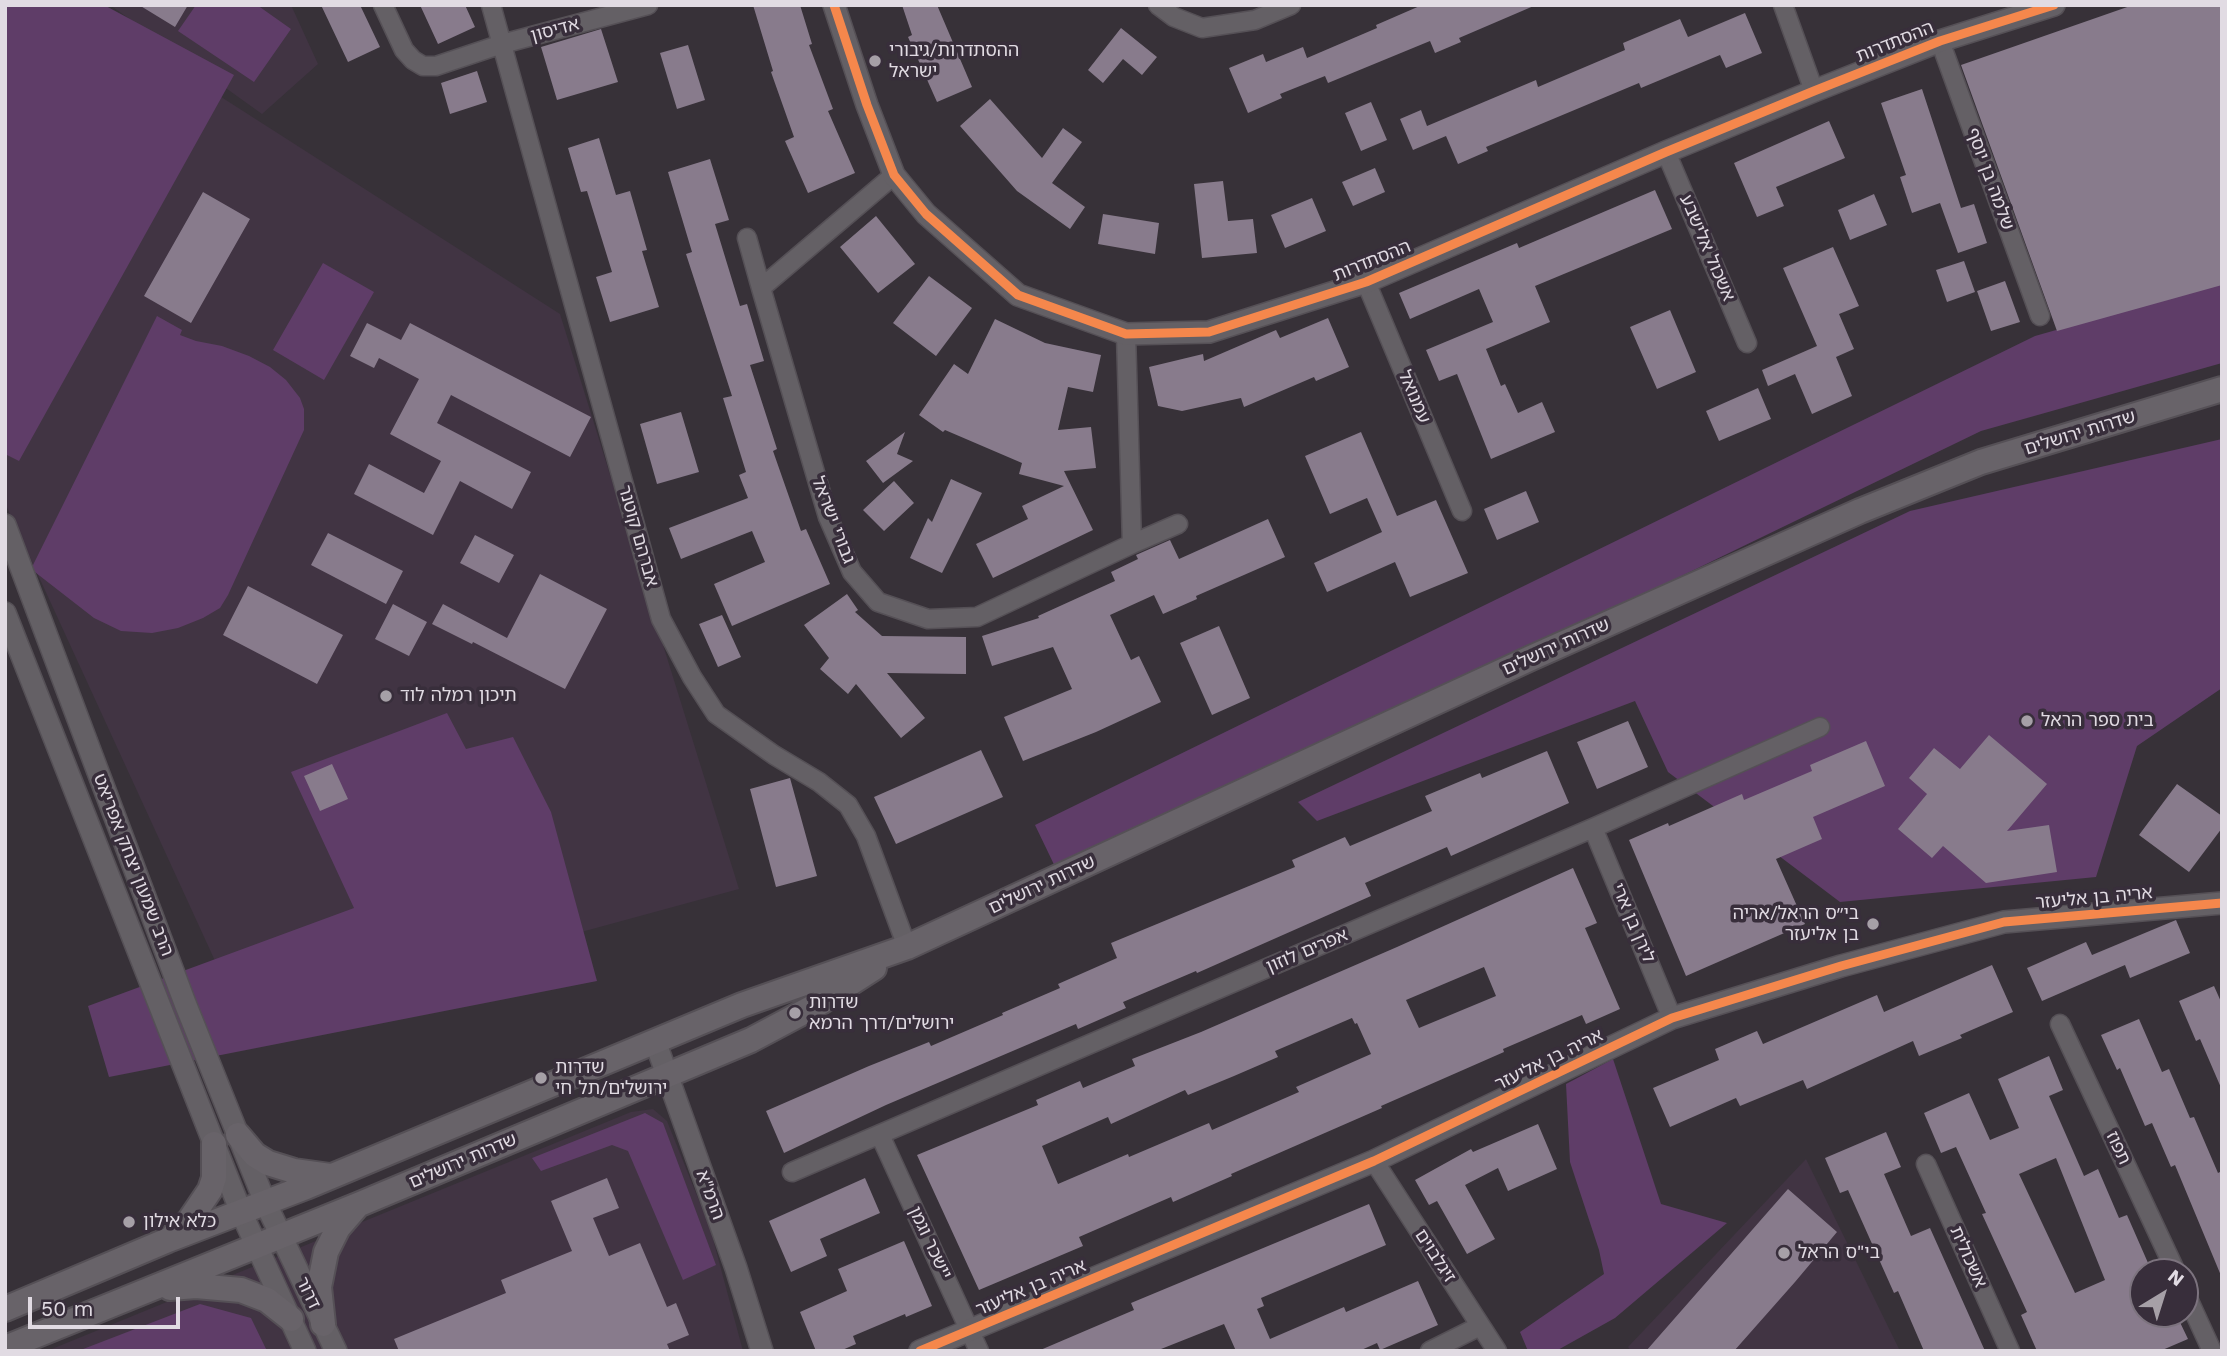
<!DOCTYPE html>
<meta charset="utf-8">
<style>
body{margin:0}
#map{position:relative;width:2227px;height:1356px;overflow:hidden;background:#373138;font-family:"Work Sans",sans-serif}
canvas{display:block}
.frame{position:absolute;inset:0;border:7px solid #e1dbe3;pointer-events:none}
.north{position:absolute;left:2129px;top:1258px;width:70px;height:70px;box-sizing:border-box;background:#382e3b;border:2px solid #7c737e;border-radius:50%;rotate:38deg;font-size:19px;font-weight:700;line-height:28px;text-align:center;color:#e1dbe3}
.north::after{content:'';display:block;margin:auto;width:24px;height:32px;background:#a6a0a7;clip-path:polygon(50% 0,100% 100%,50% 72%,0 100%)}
.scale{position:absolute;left:28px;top:1297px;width:152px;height:32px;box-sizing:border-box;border:4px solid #e1dbe3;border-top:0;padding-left:9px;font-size:21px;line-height:24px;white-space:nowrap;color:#e1dbe3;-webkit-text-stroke:5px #382e3b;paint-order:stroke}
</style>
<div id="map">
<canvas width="2227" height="1356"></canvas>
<div class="frame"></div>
<div class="north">N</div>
<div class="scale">50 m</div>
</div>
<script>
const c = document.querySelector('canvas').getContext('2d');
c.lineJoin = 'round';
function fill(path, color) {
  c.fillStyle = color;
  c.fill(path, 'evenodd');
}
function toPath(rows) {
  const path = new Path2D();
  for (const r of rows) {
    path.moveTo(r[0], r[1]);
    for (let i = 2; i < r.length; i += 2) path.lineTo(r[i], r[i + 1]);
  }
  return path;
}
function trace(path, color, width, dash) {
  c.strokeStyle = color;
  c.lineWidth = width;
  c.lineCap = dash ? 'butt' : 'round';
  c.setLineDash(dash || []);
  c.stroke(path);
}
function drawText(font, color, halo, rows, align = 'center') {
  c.font = font + ' "Work Sans","Noto Sans Hebrew",sans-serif';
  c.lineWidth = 7;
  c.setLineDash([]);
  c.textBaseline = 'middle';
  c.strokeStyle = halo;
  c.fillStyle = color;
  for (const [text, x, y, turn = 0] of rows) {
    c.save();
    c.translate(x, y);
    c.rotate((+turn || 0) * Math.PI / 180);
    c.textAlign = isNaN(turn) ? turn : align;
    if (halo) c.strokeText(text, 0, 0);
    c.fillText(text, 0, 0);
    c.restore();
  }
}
fill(toPath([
 [110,5,291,5,318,64,262,114],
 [204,86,560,314,739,889,244,1024,5,503,5,421],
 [653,1109,667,1121,710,1228,743,1351,47,1351,631,1112],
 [1806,1159,1900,1351,1631,1351,1628,1347]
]), '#413443');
fill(toPath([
 [5,5,104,5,234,75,19,461,5,454],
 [196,5,257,5,291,29,254,82,178,31],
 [323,263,374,292,324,380,273,350],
 [2222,283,2222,363,1981,431,1060,877,1035,825,2035,336],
 [157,316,182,330,180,335,196,341,222,346,249,356,270,367,286,380,300,398,304,409,304,430,228,595,220,608,203,618,178,628,152,633,121,631,94,618,31,569],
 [2222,439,2222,688,2137,746,2096,877,1840,902,1668,772,1635,701,1317,821,1298,802,1910,511],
 [447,713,466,749,513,737,551,812,597,981,109,1077,88,1006,354,908,291,772],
 [1613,1059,1661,1204,1727,1223,1615,1318,1556,1351,1528,1351,1520,1332,1604,1274,1599,1250,1570,1162,1566,1084],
 [645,1113,663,1123,716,1265,683,1280,628,1151,612,1145,541,1171,532,1158],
 [200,1304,251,1318,267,1351,78,1351]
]), '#5f3d68');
fill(toPath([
 [139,5,188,5,175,27],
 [321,5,360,5,380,47,348,62],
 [420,5,465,5,475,27,438,44],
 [753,5,800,5,812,44,809,45,833,109,828,111,855,173,808,193,785,141,794,137,771,72,773,71],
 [902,5,937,5,972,87,937,102,908,37,912,35],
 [1422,5,1536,5,1459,38,1461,42,1435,53,1430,41,1328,83,1325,76,1280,94,1282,98,1248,113,1229,68,1263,54,1266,62,1303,47,1307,58,1377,28,1376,25],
 [2133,5,2222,5,2222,285,2057,331,1961,65],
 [1745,13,1762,53,1726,68,1720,55,1641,88,1639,83,1486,147,1488,151,1458,164,1446,136,1413,150,1400,119,1421,110,1427,126,1536,80,1538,87,1625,50,1623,43,1680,19,1688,37],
 [1121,28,1157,57,1142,75,1123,59,1103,83,1088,70],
 [601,29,618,82,557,100,541,47],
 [688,45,705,100,677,109,660,53],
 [477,71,487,102,450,114,441,83],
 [1922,89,1961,208,1974,204,1987,243,1958,253,1940,203,1912,213,1900,177,1906,175,1881,103],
 [990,99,1042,158,1063,128,1082,142,1052,183,1085,207,1070,229,1017,191,960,126],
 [1371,102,1387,140,1361,151,1345,113],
 [1829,121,1845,158,1776,187,1784,206,1757,217,1734,163],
 [599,138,616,195,630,191,647,250,642,251,659,307,610,322,596,277,612,272,587,191,581,192,568,148],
 [710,159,729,220,715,224,740,306,747,304,764,361,750,365,777,449,773,451,801,531,806,529,830,584,732,626,714,584,765,562,752,531,681,559,669,528,748,498,739,475,746,472,723,398,732,396,686,254,692,252,668,172],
 [1375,168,1385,192,1353,206,1342,182],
 [1223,181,1228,221,1253,219,1257,253,1202,258,1194,184],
 [1655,190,1672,229,1535,286,1550,322,1486,349,1501,386,1505,384,1518,413,1542,402,1555,432,1491,459,1457,374,1439,381,1426,350,1493,322,1479,289,1410,319,1399,293,1517,243,1519,248],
 [203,192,250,219,191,323,144,296],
 [1874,194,1887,225,1850,240,1838,210],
 [1312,198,1326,231,1285,248,1271,215],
 [1103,214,1159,223,1155,254,1098,244],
 [876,216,915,264,878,293,840,247],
 [1833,247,1859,306,1839,314,1854,349,1836,357,1852,396,1812,414,1795,374,1768,386,1762,370,1817,346,1783,268],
 [1964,261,1975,292,1947,302,1936,270],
 [929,276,972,308,936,356,893,323],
 [2005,281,2020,322,1991,331,1977,291],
 [1670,310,1696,372,1657,389,1630,327],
 [1328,318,1349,367,1316,381,1314,377,1244,407,1241,398,1182,411,1158,406,1149,367,1203,354,1204,361,1276,330,1280,338],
 [995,319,1045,343,1101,355,1093,392,1068,387,1058,430,1091,427,1096,468,1064,471,1093,530,993,578,976,544,1028,519,1022,506,1064,486,1019,474,1022,463,945,430,943,432,919,415,954,364,968,374],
 [367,323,401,340,410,323,591,417,570,457,451,395,437,423,531,472,512,509,460,481,433,535,354,494,369,464,424,493,441,461,390,434,419,379,379,358,374,368,350,356],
 [1758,388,1771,419,1719,441,1706,411],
 [681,412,699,472,657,484,640,424],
 [905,432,897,454,913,461,883,483,866,461],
 [1361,432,1397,516,1436,500,1468,573,1410,597,1395,562,1327,592,1314,563,1382,532,1367,498,1330,514,1305,456],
 [951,479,982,493,942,573,910,558,928,518,932,522],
 [894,481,914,503,884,531,863,510],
 [1526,491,1539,522,1497,540,1484,509],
 [1268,519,1285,557,1196,596,1197,599,1163,614,1154,595,1110,615,1131,660,1139,656,1161,702,1096,732,1023,761,1004,717,1072,689,1053,647,992,666,982,636,1039,618,1038,616,1115,581,1111,572,1138,559,1136,555,1170,540,1179,559],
 [328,533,403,571,386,604,311,565],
 [475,535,514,555,499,583,460,563],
 [540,574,607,609,565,689,473,642,472,644,432,624,443,604,507,638],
 [248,586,343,635,317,684,223,635],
 [847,594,858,610,855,612,882,636,966,637,966,674,887,673,925,718,901,738,856,684,848,694,820,669,829,658,804,625],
 [393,604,427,622,409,656,375,639],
 [722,615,741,657,718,667,699,624],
 [1219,626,1250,698,1212,715,1180,643],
 [1628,721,1648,767,1597,789,1577,742],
 [1989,735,2047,784,2007,831,2049,825,2057,872,1986,883,1943,846,1932,858,1898,829,1927,794,1909,778,1934,748,1960,769],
 [1866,741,1885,786,1813,817,1822,839,1776,859,1805,924,1686,976,1629,840,1668,823,1669,826,1742,794,1744,800,1812,771,1810,765],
 [981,750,1003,797,896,844,874,797],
 [1547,751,1569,803,1451,856,1447,847,1365,883,1371,896,1197,973,1196,971,1123,1002,1126,1008,1078,1029,1076,1024,886,1105,784,1153,766,1111,869,1066,929,1042,931,1046,1003,1015,1002,1013,1060,988,1058,984,1117,958,1111,943,1295,867,1292,860,1345,837,1350,846,1432,811,1425,796,1480,773,1482,778],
 [332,764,348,799,320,811,304,776],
 [790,778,817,876,776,887,750,789],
 [2177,784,2222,816,2222,828,2189,872,2139,835],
 [1573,868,1597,923,1585,928,1620,1009,1586,1024,1582,1015,1503,1049,1504,1052,1381,1106,1382,1108,1231,1174,1232,1176,1173,1202,1171,1197,1079,1237,1083,1246,979,1290,917,1155,1038,1105,1036,1100,1080,1081,1083,1088,1135,1066,1132,1059,1201,1032,1397,947],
 [1484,967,1496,996,1419,1028,1406,1000],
 [1352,1018,1355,1024,1357,1023,1371,1054,1296,1087,1299,1092,1212,1130,1209,1123,1129,1157,1128,1154,1058,1184,1042,1146,1108,1117,1111,1124,1185,1090,1188,1095,1234,1076,1278,1057,1275,1051],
 [2176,920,2190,953,2130,978,2125,965,2042,1001,2027,968,2086,942,2092,955],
 [1992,965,2013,1012,1960,1035,1962,1038,1919,1056,1913,1041,1807,1089,1803,1080,1740,1106,1736,1098,1670,1127,1653,1088,1719,1060,1715,1049,1757,1031,1763,1044,1877,995,1884,1012],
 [2214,986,2222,1004,2222,1090,2200,1039,2196,1041,2179,1001],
 [2139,1019,2162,1072,2169,1069,2190,1118,2194,1117,2218,1173,2222,1171,2222,1278,2175,1165,2171,1167,2152,1123,2145,1126,2120,1068,2117,1070,2101,1035],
 [2049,1056,2063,1090,2049,1096,2084,1176,2098,1169,2119,1218,2127,1215,2152,1272,2143,1272,2143,1314,2176,1314,2188,1339,2160,1351,2037,1351,2021,1315,2027,1312,1982,1214,1986,1213,1956,1147,1941,1153,1924,1113,1969,1093,1990,1140,2019,1128,1998,1079],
 [2056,1158,2105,1280,2075,1293,2019,1174],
 [1538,1124,1557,1169,1508,1191,1498,1168,1465,1185,1495,1239,1467,1254,1437,1201,1429,1205,1415,1180,1471,1149,1473,1152],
 [1886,1132,1901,1167,1884,1174,1911,1236,1930,1228,1985,1351,1924,1351,1898,1291,1894,1293,1848,1190,1840,1193,1825,1158],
 [607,1178,619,1208,593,1218,609,1256,640,1243,667,1307,676,1303,689,1335,667,1344,670,1351,399,1351,394,1339,506,1293,501,1280,572,1251,551,1201],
 [865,1178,880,1213,820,1239,827,1256,791,1272,769,1221],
 [1788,1189,1837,1232,1795,1282,1734,1351,1646,1351],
 [1369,1204,1386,1245,1261,1298,1264,1306,1257,1309,1270,1339,1344,1307,1346,1312,1418,1281,1438,1325,1380,1350,1377,1343,1359,1351,1236,1351,1224,1324,1156,1351,1038,1351,1134,1310,1131,1303],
 [904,1241,932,1306,906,1317,905,1314,853,1336,856,1344,840,1351,816,1351,800,1312,847,1291,838,1269]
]), '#887b8c');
const minor = toPath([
 [383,5,404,50,413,60,423,66,436,66,502,44,648,5],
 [491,5,661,619,692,677,716,714,774,755,819,782,848,805,866,836,907,947],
 [1158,5,1174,17,1202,28,1255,20,1291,5],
 [1783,5,1814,91],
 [1940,41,2040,316],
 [1666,152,1747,343],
 [894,175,761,288,828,517,852,572,878,602,928,619,977,617,1132,544,1126,334],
 [747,238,761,288],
 [1366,282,1462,511],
 [1132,544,1178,524],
 [1593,828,1672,1018],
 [2060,1024,2176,1272],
 [880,1135,979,1351],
 [1374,1161,1497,1351],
 [1926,1164,2010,1351],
 [792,1172,1593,828,1820,727],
 [2185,1292,2212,1351],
 [1430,1351,1480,1326]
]);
const tertiary = toPath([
 [834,5,867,105,894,175,926,214,1018,295,1126,334,1209,332,1366,282,1666,152,1814,91,1940,41,2054,5],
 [5,525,185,1003,238,1135,265,1202,336,1351],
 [5,613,241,1212,305,1351],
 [655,1041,736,1268,762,1351],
 [920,1351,1374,1161,1672,1018,1841,966,2004,922,2222,903]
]);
const secondary = toPath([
 [238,1135,255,1155,268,1163,294,1171,330,1176],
 [174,1235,189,1221,210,1190,214,1178,214,1144],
 [170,1288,196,1286,241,1290,267,1300,291,1319],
 [5,1309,168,1240,306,1187,742,1005,907,947,1531,658,1860,511,1981,462,2222,389],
 [323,1324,319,1287,326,1252,338,1228,357,1206],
 [5,1348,360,1204,751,1040,815,1006,874,968]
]);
trace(minor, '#555056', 21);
trace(tertiary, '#555056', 24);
trace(secondary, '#555056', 28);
trace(minor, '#646065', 18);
trace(tertiary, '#646065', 21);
trace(secondary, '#686369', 24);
trace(toPath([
 [834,5,867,105,894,175,926,214,1018,295,1126,334,1209,332,1366,282,1666,152,1814,91,1940,41,2054,5],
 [920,1351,1374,1161,1672,1018,1841,966,2004,922,2222,903]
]), '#f5874c', 9);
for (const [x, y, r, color] of [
 [875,61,7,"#a6a0a7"],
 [386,696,7,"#a6a0a7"],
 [2027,721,7,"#a6a0a7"],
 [1873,924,7,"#a6a0a7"],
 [795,1013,7,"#a6a0a7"],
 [541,1078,7,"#a6a0a7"],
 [129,1222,7,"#a6a0a7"],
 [1784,1253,7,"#a6a0a7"]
]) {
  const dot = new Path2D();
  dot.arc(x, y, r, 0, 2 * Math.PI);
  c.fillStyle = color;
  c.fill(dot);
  trace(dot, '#382e3b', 2.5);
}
drawText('18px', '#e1dbe3', '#382e3b', [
 ["אדיסון",555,30,-15],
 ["ההסתדרות",1895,42,-22],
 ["שלמה בן יוסף",1990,179,70],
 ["אשכול אלישבע",1707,248,67],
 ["ההסתדרות",1372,261,-22],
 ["עמנואל",1414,397,67],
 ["שדרות ירושלים",2080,433,-17],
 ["גבורי ישראל",833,520,69],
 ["אברהם קוטנר",638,536,74],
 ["שדרות ירושלים",1556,647,-24],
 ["הרב שמעון יצחק אפריאט",133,865,69],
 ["שדרות ירושלים",1042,885,-25],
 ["אריה בן אליעזר",2094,898,-5],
 ["לירן בן ארי",1633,923,67],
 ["אפרים לוזון",1307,951,-23],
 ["אריה בן אליעזר",1549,1060,-26],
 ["תפוז",2118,1148,65],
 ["שדרות ירושלים",463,1161,-23],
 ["הרמ\"א",710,1195,70],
 ["יישכר וגמן",930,1243,65],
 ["זיגלבוים",1435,1256,57],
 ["אשכולית",1968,1257,66],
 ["אריה בן אליעזר",1031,1288,-23],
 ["דרור",308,1293,64]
]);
drawText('18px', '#e1dbe3', '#382e3b', [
 ["ההסתדרות/גיבורי",889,51],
 ["ישראל",889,72],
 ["תיכון רמלה לוד",400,696],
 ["בית ספר הראל",2041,721],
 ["בי״ס הראל/אריה",1859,914,"right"],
 ["בן אליעזר",1859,935,"right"],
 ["שדרות",809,1003],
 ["ירושלים/דרך הרמא",809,1024],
 ["שדרות",555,1068],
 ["ירושלים/תל חי",555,1089],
 ["כלא אילון",143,1222],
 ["בי\"ס הראל",1798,1253]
], 'left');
</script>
